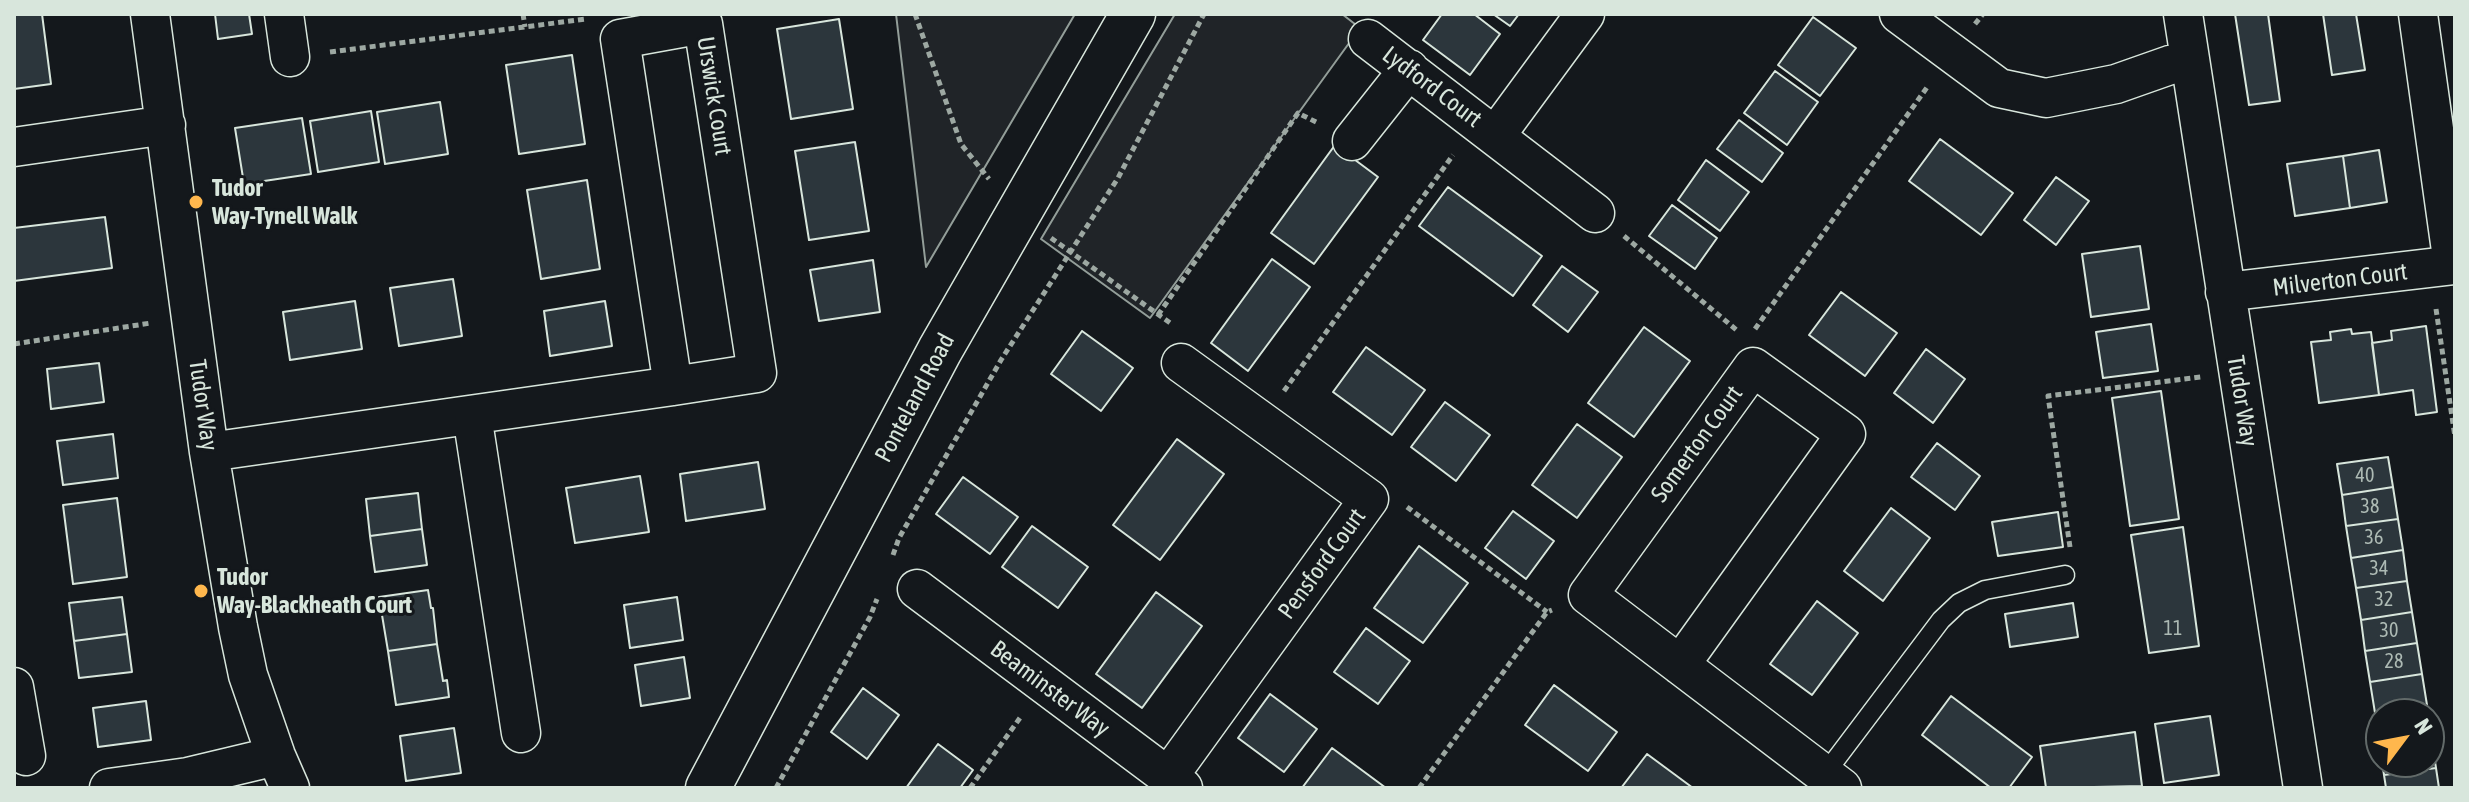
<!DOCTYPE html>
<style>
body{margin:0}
#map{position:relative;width:2469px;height:802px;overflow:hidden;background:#14181c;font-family:"Asap Condensed",sans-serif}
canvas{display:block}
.frame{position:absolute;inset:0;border:16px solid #d8e6dc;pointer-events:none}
.north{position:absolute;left:2365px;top:698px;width:80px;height:80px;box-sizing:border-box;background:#14181c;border:2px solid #626a69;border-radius:50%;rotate:58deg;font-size:22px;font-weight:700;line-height:32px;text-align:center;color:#d8e6dc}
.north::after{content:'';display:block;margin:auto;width:28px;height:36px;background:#ffb74d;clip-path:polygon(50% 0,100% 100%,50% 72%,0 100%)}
</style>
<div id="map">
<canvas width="2469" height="802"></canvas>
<div class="frame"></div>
<div class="north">N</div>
</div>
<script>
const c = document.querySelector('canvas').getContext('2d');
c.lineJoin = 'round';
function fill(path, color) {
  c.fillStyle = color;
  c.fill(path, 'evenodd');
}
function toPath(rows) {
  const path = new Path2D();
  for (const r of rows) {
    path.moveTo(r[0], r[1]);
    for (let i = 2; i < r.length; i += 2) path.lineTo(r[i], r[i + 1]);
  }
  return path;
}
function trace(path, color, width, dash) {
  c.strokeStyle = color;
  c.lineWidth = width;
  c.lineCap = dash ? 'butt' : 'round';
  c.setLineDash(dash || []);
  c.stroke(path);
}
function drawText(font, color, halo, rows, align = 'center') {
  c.font = font + ' "Asap Condensed",sans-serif';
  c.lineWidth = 6;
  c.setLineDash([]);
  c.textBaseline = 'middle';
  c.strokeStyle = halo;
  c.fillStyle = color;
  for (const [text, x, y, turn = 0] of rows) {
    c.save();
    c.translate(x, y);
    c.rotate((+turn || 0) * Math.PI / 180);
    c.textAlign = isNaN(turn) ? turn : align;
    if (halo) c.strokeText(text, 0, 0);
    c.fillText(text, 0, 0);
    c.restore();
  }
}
const green = toPath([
 [896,14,1075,14,926,267,896,14],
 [1175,14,1342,14,1360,28,1150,318,1041,239,1175,14]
]);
fill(green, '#202428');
trace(green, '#939e99', 2);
const building = toPath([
 [14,14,42,14,51,84,14,89,14,14],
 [215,14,249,14,252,34,218,39,215,14],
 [1442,14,1474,14,1500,34,1470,75,1423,40,1442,14],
 [1493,14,1519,14,1510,26,1493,14],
 [2235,14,2268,14,2280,101,2249,105,2235,14],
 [2323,14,2356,14,2365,70,2332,75,2323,14],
 [1813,17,1856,48,1820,96,1778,65,1813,17],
 [839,19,853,109,791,119,777,29,839,19],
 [572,55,585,144,519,154,506,65,572,55],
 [1775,71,1818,102,1787,145,1744,113,1775,71],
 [440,102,448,154,385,164,377,112,440,102],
 [371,111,379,162,318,172,310,121,371,111],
 [302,118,311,174,244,184,235,128,302,118],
 [1739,120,1783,153,1762,182,1717,149,1739,120],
 [1940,139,2013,193,1981,235,1909,181,1940,139],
 [855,142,869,231,809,240,795,151,855,142],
 [1335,145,1378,177,1314,264,1271,233,1335,145],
 [2379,150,2387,202,2350,208,2343,156,2379,150],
 [2343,156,2350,208,2295,216,2287,164,2343,156],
 [1706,160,1749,192,1720,231,1678,200,1706,160],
 [2056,177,2089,201,2056,245,2024,220,2056,177],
 [587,180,600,269,541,279,527,190,587,180],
 [1448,187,1542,256,1513,296,1419,226,1448,187],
 [1672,205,1717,238,1695,269,1649,236,1672,205],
 [105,217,112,268,14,281,14,228,105,217],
 [2140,246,2149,309,2091,317,2082,254,2140,246],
 [1272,259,1310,287,1248,371,1211,343,1272,259],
 [873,260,880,312,819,321,810,270,873,260],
 [1562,266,1598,292,1568,332,1533,305,1562,266],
 [453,279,462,336,399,346,390,288,453,279],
 [1841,292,1897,333,1865,376,1809,335,1841,292],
 [355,301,362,349,290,360,283,312,355,301],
 [605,301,612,346,550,356,544,311,605,301],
 [2151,324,2158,371,2103,378,2096,332,2151,324],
 [2426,326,2437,412,2416,415,2413,390,2379,395,2372,343,2392,340,2391,331,2426,326],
 [1644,327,1690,361,1634,437,1588,403,1644,327],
 [2351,329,2352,334,2371,332,2379,395,2319,403,2311,342,2331,340,2330,332,2351,329],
 [1082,331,1133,368,1101,411,1051,374,1082,331],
 [1366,347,1425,390,1392,435,1333,392,1366,347],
 [1926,349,1965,379,1933,423,1894,393,1926,349],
 [99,363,104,402,51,409,47,369,99,363],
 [2161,391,2179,519,2130,526,2112,398,2161,391],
 [1445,402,1490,435,1456,481,1411,447,1445,402],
 [1577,424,1622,457,1577,518,1532,485,1577,424],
 [113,434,118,478,63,485,57,441,113,434],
 [1177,439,1224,474,1160,560,1113,525,1177,439],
 [1937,443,1980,476,1955,510,1911,477,1937,443],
 [2388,457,2393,487,2342,495,2337,464,2388,457],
 [758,462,765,509,686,521,680,474,758,462],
 [640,476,649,532,575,543,566,488,640,476],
 [963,477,1018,517,990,554,936,514,963,477],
 [2393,487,2398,519,2346,526,2342,495,2393,487],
 [418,493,422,529,370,536,366,499,418,493],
 [117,498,127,577,73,584,63,505,117,498],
 [1891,508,1930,538,1883,601,1844,571,1891,508],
 [1513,511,1554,541,1526,579,1485,548,1513,511],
 [2058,512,2063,547,1998,556,1992,522,2058,512],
 [2398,519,2403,550,2351,558,2346,526,2398,519],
 [1032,526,1088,567,1058,608,1002,567,1032,526],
 [2183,527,2199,646,2149,653,2131,535,2183,527],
 [422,529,427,565,375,572,370,536,422,529],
 [1419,546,1468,583,1423,643,1374,608,1419,546],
 [2403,550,2407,581,2356,588,2351,558,2403,550],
 [2407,581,2412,612,2361,620,2356,588,2407,581],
 [428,590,431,608,433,608,437,644,388,651,379,597,428,590],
 [1156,592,1202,626,1142,708,1096,674,1156,592],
 [122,597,127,634,74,641,69,603,122,597],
 [677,597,683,640,630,648,624,605,677,597],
 [1817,601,1858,633,1812,695,1770,664,1817,601],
 [2073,603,2078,637,2010,647,2005,614,2073,603],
 [2412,612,2417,643,2365,651,2361,620,2412,612],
 [1366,628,1410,661,1378,704,1334,672,1366,628],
 [127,634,132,672,79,678,74,641,127,634],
 [2417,643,2422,674,2370,682,2365,651,2417,643],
 [437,644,443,681,447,680,449,697,396,705,388,651,437,644],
 [684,657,690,698,641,706,635,665,684,657],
 [2422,674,2427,705,2375,713,2370,682,2422,674],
 [1554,685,1617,732,1588,771,1525,725,1554,685],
 [863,688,899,715,867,759,831,732,863,688],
 [1270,694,1317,729,1284,772,1238,738,1270,694],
 [1951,696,2032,757,2009,788,1991,788,1922,735,1951,696],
 [146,701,151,740,98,747,93,708,146,701],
 [2427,705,2428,714,2381,714,2379,744,2375,713,2427,705],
 [2210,716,2219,775,2164,783,2155,724,2210,716],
 [454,728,461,773,406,781,400,736,454,728],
 [2135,732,2142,786,2046,788,2040,746,2135,732],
 [2431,736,2436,768,2384,775,2382,762,2429,762,2429,737,2431,736],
 [938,744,973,770,960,788,906,788,938,744],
 [1332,748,1386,788,1302,788,1332,748],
 [1647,754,1693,788,1621,788,1647,754],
 [2436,768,2439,788,2386,788,2384,775,2436,768]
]);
fill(building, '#2c363c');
trace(building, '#d8e6dc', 2);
const lane = toPath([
 [1824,775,1941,620,1959,603,1985,590,2065,575]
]);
const street = toPath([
 [150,14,209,452,238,627,248,675,276,756,290,788],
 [284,14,290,57],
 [1899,14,1999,88,2046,98,2116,84,2170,65,2190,61],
 [2183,14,2303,788],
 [2418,14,2453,265],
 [1368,39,1595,213],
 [1496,135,1585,14],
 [1352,141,1409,69],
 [14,147,166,125],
 [2225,292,2455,265],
 [472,415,521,733],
 [209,452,673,386,757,373,703,24,620,39,673,386],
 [917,589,1183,788],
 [1680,665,1846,434,1753,367,1588,595,1842,788],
 [14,687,26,756],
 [1168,777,1369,499,1181,363],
 [109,788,188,777,276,756]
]);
const secondary = toPath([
 [708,788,940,350,1133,14]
]);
trace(lane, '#d8e6dc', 21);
trace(street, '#d8e6dc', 41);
trace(secondary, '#d8e6dc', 47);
trace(toPath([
 [523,14,525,27],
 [915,14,961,144,989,179],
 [1975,24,1983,14],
 [330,52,586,19],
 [1624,236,1739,332],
 [1051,238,1173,325],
 [2436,309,2455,437],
 [1158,315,1298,113,1318,123],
 [1755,329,1928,86],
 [14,344,151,323],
 [1284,391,1453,155],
 [1407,507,1547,612],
 [2070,547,2048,396,2201,377],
 [893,555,899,538,1001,360,1118,178,1204,14],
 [776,788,870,617,877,599],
 [970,788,1022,715],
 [1419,788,1547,612,1552,610]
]), '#9da8a2', 5, [6, 4]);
trace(lane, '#14181c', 18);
trace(street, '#14181c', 38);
trace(secondary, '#14181c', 44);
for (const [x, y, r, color] of [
 [196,202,8,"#ffb74d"],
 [201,591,8,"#ffb74d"]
]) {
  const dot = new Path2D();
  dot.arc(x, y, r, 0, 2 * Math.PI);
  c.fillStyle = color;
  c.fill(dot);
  trace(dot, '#14181c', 3);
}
drawText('20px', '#adbab4', null, [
 ["40",2365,476],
 ["38",2370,507],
 ["36",2374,538],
 ["34",2379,569],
 ["32",2384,600],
 ["11",2173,629],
 ["30",2389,631],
 ["28",2394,662]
]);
drawText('24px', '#d8e6dc', '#14181c', [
 ["Lydford Court",1432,87,37],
 ["Urswick Court",714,96,81],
 ["Milverton Court",2340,280,-7],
 ["Ponteland Road",915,398,-62],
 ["Tudor Way",2242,401,81],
 ["Tudor Way",203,405,82],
 ["Somerton Court",1697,444,-54],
 ["Pensford Court",1322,564,-54],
 ["Beaminster Way",1050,689,37]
]);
drawText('bold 24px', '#d8e6dc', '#14181c', [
 ["Tudor",212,188],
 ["Way-Tynell Walk",212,216],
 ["Tudor",217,577],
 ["Way-Blackheath Court",217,605]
], 'left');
</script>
